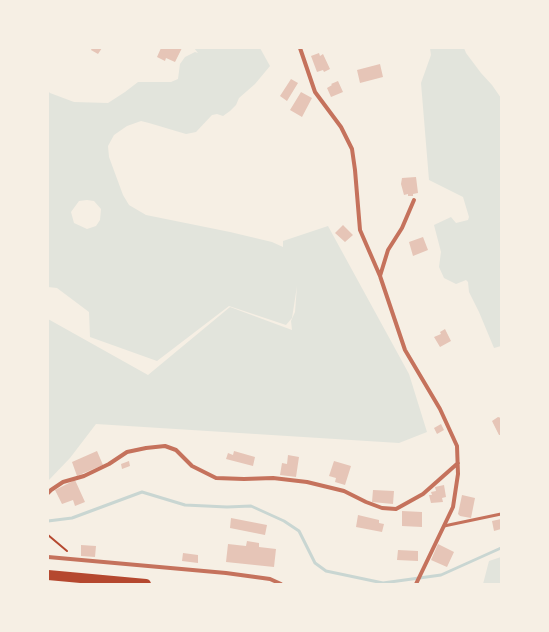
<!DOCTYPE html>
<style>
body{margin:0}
#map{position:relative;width:549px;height:632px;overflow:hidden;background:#f6efe4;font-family:"Zilla Slab",serif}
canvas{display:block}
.frame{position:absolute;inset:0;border:49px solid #f6efe4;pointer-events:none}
</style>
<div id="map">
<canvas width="549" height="632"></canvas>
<div class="frame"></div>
</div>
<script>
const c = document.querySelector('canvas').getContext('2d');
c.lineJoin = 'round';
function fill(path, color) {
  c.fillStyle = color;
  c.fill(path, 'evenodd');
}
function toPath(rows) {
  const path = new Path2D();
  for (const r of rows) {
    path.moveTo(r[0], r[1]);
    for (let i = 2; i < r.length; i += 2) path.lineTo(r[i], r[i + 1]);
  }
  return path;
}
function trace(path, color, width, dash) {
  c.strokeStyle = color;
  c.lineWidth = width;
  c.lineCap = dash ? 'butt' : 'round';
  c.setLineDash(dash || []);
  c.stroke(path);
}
fill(toPath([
 [194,48,260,48,270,66,255,84,239,98,236,105,230,111,223,116,217,114,212,115,196,132,186,134,149,123,141,121,127,126,114,135,108,146,109,157,123,195,129,205,146,215,230,232,272,242,283,247,283,241,328,226,409,374,427,432,399,443,96,424,70,458,48,481,48,319,148,375,230,307,292,330,291,321,295,312,297,286,292,318,286,325,229,306,157,361,90,337,89,312,57,288,48,287,48,91,50,93,74,102,108,103,125,92,138,82,171,82,178,79,180,64,185,57,195,52,198,53],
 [87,200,94,201,101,209,100,220,96,226,87,229,74,223,71,212,79,201],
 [430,48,464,48,466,53,481,73,492,85,501,98,501,346,494,348,479,312,469,292,468,282,466,280,456,284,444,278,439,267,441,252,434,225,451,217,456,223,468,220,469,217,463,197,429,180,421,83,431,55],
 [501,557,501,584,483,584,489,561]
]), '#e2e4dc');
trace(toPath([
 [48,521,72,518,142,492,185,505,227,507,251,506,284,521,299,531,315,563,326,571,383,583,383,584],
 [383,583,441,575,501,548]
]), '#c9d6d2', 3);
fill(toPath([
 [92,48,102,48,98,54,91,50],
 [161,48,182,48,175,62,166,58,165,61,157,57],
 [319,53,320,56,323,54,330,69,324,72,323,70,317,72,311,56],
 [380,64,383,77,360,83,357,70],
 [291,79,298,83,287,101,280,96],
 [338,81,343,92,331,97,327,88,332,85,331,84],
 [301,92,312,98,302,117,290,110],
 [416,177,418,193,413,194,413,196,408,196,408,194,404,195,401,184,402,178],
 [343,225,353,235,345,242,335,233],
 [423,237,428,250,413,256,409,242],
 [445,329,451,341,440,347,434,337,441,334,440,332],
 [498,417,501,418,501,435,499,435,492,421],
 [441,424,444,430,437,434,434,428],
 [97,451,103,465,77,476,72,462],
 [234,451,255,457,253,466,226,459,228,453,233,455],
 [288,455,299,457,296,477,280,475,282,463,287,464],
 [129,461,130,466,122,469,121,464],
 [334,461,351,466,345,485,335,482,336,478,329,476],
 [75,480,85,502,75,506,73,500,62,504,55,490],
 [444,485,446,497,442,498,443,502,431,503,429,495,432,495,431,492,436,491,435,487],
 [373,490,394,491,393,504,372,502],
 [462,495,475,498,471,518,460,516,458,514],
 [402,511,422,512,422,527,402,526],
 [358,515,379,520,379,523,384,524,382,532,356,527],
 [231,518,267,525,265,535,230,528],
 [501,519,501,529,494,531,492,521],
 [247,541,259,543,259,547,276,549,274,567,226,562,228,544,246,546],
 [438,544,454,552,447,567,431,560],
 [81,545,96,546,95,557,81,556],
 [398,550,418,551,418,561,397,560],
 [183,553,198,555,198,563,182,561]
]), '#e6c5b7');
trace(toPath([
 [48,535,67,551]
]), '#b5482f', 2);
trace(toPath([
 [444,526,501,514]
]), '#c5725c', 3);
trace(toPath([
 [300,48,315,92,341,127,352,149,355,170,360,230,380,276,405,350,440,409,457,446,458,474,453,507,416,584],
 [380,276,388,250,402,228,414,200],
 [48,493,51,490,63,482,84,476,109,464,127,452,146,448,165,446,176,450,192,466,216,478,244,479,273,478,307,482,344,491,366,502,382,508,396,509,423,494,458,463],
 [48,557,226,573,270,579,281,584]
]), '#c5725c', 4);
trace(toPath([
 [48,575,146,584]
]), '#b5482f', 10);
</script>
